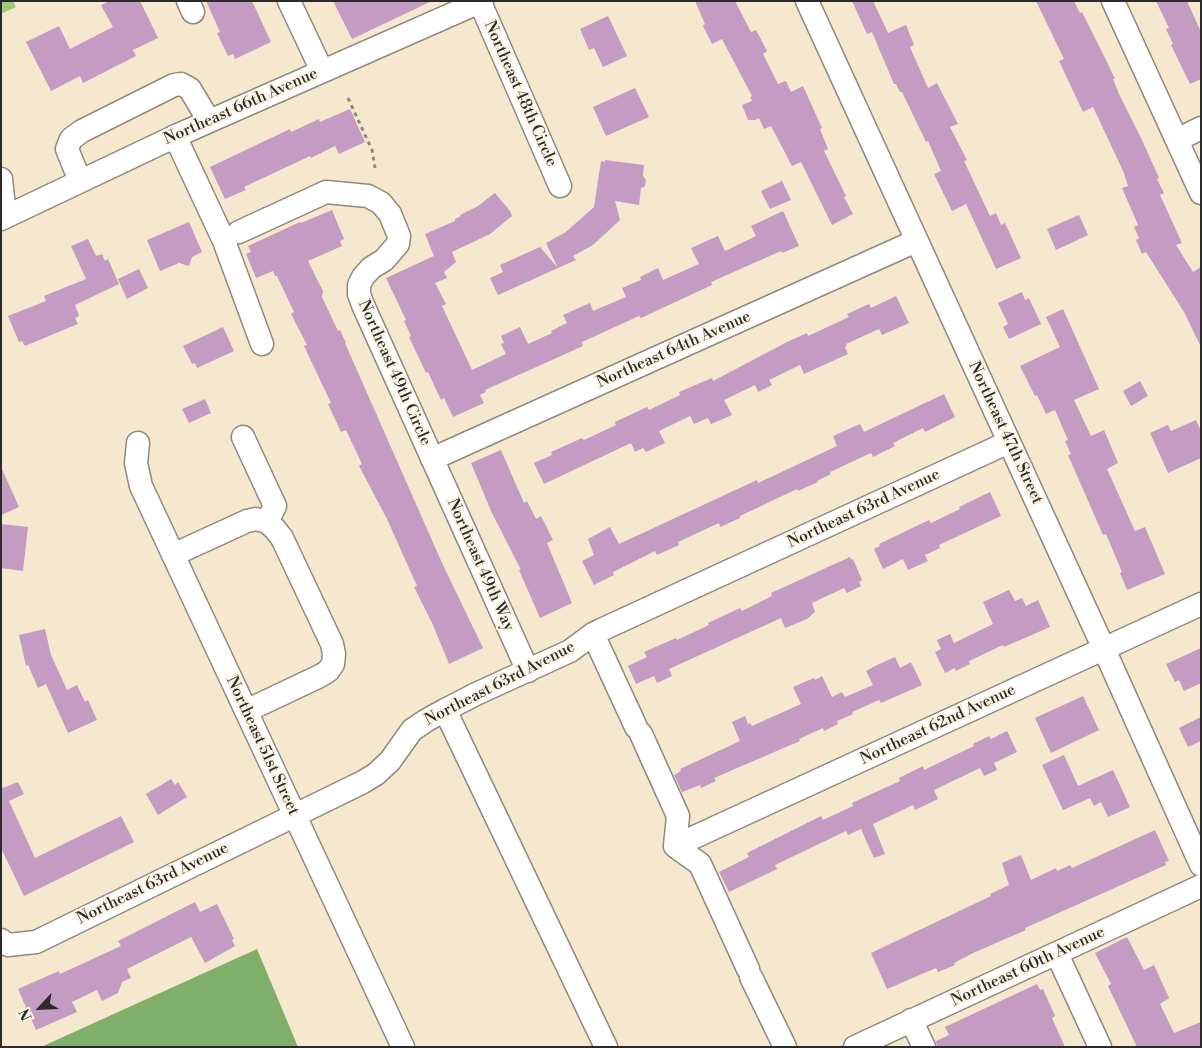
<!DOCTYPE html>
<style>
body{margin:0}
#map{position:relative;width:1202px;height:1048px;overflow:hidden;background:#f5e8cf;font-family:"Libre Bodoni",serif}
canvas{display:block}
.frame{position:absolute;inset:0;border:2px solid #2b2b2b;pointer-events:none}
.north{position:absolute;left:15px;top:983px;width:50px;height:50px;-webkit-text-stroke:4px #fcf5e5;paint-order:stroke;rotate:245deg;font-size:14px;font-weight:700;line-height:20px;text-align:center;color:#2b2b2b}
.north::after{content:'';display:block;margin:auto;width:18px;height:22px;background:#2b2b2b;clip-path:polygon(50% 0,100% 100%,50% 72%,0 100%)}
</style>
<div id="map">
<canvas width="1202" height="1048"></canvas>
<div class="frame"></div>
<div class="north">N</div>
</div>
<script>
const c = document.querySelector('canvas').getContext('2d');
c.lineJoin = 'round';
function fill(path, color) {
  c.fillStyle = color;
  c.fill(path, 'evenodd');
}
function toPath(rows) {
  const path = new Path2D();
  for (const r of rows) {
    path.moveTo(r[0], r[1]);
    for (let i = 2; i < r.length; i += 2) path.lineTo(r[i], r[i + 1]);
  }
  return path;
}
function trace(path, color, width, dash) {
  c.strokeStyle = color;
  c.lineWidth = width;
  c.lineCap = dash ? 'butt' : 'round';
  c.setLineDash(dash || []);
  c.stroke(path);
}
function drawText(font, color, halo, rows, align = 'center') {
  c.font = font + ' "Libre Bodoni",serif';
  c.lineWidth = 4.5;
  c.setLineDash([]);
  c.textBaseline = 'middle';
  c.strokeStyle = halo;
  c.fillStyle = color;
  for (const [text, x, y, turn = 0] of rows) {
    c.save();
    c.translate(x, y);
    c.rotate((+turn || 0) * Math.PI / 180);
    c.textAlign = isNaN(turn) ? turn : align;
    if (halo) c.strokeText(text, 0, 0);
    c.fillText(text, 0, 0);
    c.restore();
  }
}
fill(toPath([
 [1,1,13,1,16,7,1,14]
]), '#9fcb78');
fill(toPath([
 [257,949,298,1047,41,1047]
]), '#7faf68');
fill(toPath([
 [110,1,140,1,158,38,133,50,136,56,83,83,80,76,51,91,26,42,59,26,70,49,113,27,101,5],
 [206,1,252,1,271,42,235,59,233,54,228,56,217,33,220,32],
 [333,1,432,1,352,39],
 [695,1,735,1,751,32,756,30,767,51,763,54,778,84,786,81,791,92,803,86,822,128,820,129,828,149,824,151,846,196,844,197,853,214,832,225,801,162,792,166,771,126,764,129,759,118,755,120,748,120,742,105,752,101,750,97,752,96,722,39,712,44,703,26,705,24],
 [852,1,873,1,888,33,906,25,914,45,910,47,928,88,937,83,958,124,950,127,967,160,964,161,990,216,996,213,1001,225,1005,223,1021,258,996,269,966,204,952,211,934,174,941,171,928,141,926,142,902,92,900,92,896,84,894,84,872,32,867,34],
 [1036,1,1074,1,1080,13,1082,12,1107,62,1115,79,1113,79,1119,94,1142,140,1159,178,1157,179,1164,193,1160,195,1182,243,1176,245,1193,272,1201,267,1201,347,1184,312,1146,252,1142,254,1136,240,1139,238,1134,227,1138,225,1122,188,1128,186,1124,173,1093,107,1083,112,1059,61,1064,59],
 [1156,1,1187,1,1201,32,1201,79,1190,84,1171,45,1173,44,1166,29,1169,28],
 [608,16,627,56,603,67,594,48,589,50,580,29],
 [635,88,649,117,606,136,593,107],
 [350,109,365,142,339,154,335,146,311,158,310,156,244,187,246,190,225,199,210,167,290,129,291,132,319,119,320,122],
 [605,160,644,165,643,176,646,180,645,186,641,188,639,205,615,201,620,220,593,245,573,256,576,260,558,268,546,243,566,232,594,207,601,161,605,162],
 [782,181,791,200,770,209,761,191],
 [495,193,510,211,512,216,490,234,452,252,456,262,444,272,447,278,435,283,446,304,442,306,472,370,506,354,501,344,504,343,501,336,520,327,528,344,552,333,551,331,567,323,563,315,590,303,593,311,626,297,622,288,641,280,640,277,658,268,663,280,699,264,691,248,718,236,725,251,756,236,751,226,783,211,799,246,782,253,781,251,711,282,712,285,641,318,639,316,582,342,583,346,485,390,486,392,480,395,484,403,453,417,444,398,441,400,428,372,426,373,409,337,411,336,404,321,406,320,386,278,434,256,425,234,455,221,455,219,461,216,460,215,478,206],
 [332,210,344,239,340,241,342,246,308,261,323,291,322,297,338,331,340,330,346,343,345,343,442,563,483,648,449,664,433,625,414,587,417,586,387,519,359,466,362,464,346,430,341,432,328,404,331,403,304,346,307,345,291,314,294,312,277,276,275,276,273,271,256,278,246,254,251,252,248,246,300,222,301,223],
 [1079,215,1088,235,1056,250,1047,229],
 [189,222,202,252,192,257,189,266,179,263,160,271,147,240],
 [88,239,96,256,102,254,105,261,108,259,119,284,75,305,79,316,75,318,78,324,25,346,22,341,19,342,8,316,46,301,44,296,86,279,71,246],
 [540,247,558,268,498,295,490,278,503,272,500,265],
 [139,269,148,288,127,299,118,279],
 [1022,292,1025,300,1029,298,1041,324,1009,339,1003,327,1008,324,998,303],
 [896,296,909,323,882,335,879,329,846,344,847,346,845,347,848,354,804,374,800,365,769,380,772,385,758,392,755,385,724,400,732,415,711,424,708,418,694,424,690,416,659,431,665,443,646,452,643,448,635,452,631,443,544,484,534,463,552,455,551,452,582,438,584,440,616,425,615,422,647,407,649,410,680,395,679,392,712,378,713,381,787,342,807,333,808,336,849,317,847,314,869,304,871,308],
 [1063,309,1099,389,1074,400,1091,436,1104,430,1118,463,1107,469,1135,531,1145,527,1165,574,1127,590,1120,573,1122,572,1106,534,1103,535,1068,455,1071,454,1065,441,1068,440,1055,410,1046,414,1037,395,1035,396,1020,366,1060,347,1046,317],
 [223,327,234,351,197,368,195,363,192,364,183,346],
 [1140,381,1148,396,1131,406,1123,391],
 [944,394,955,417,925,432,923,428,893,443,895,446,873,457,871,453,830,472,831,474,817,481,818,482,798,491,797,489,782,496,740,516,740,518,720,527,719,523,678,542,679,545,657,555,655,551,613,572,614,575,594,585,582,561,594,555,588,539,610,527,619,544,757,480,758,483,837,446,833,436,860,424,864,432],
 [205,399,211,413,189,423,182,409],
 [1196,420,1201,431,1201,458,1168,473,1150,433,1168,425,1171,431],
 [501,450,524,503,527,501,536,519,541,516,553,540,547,543,572,603,540,618,519,570,521,570,491,511,471,463],
 [1,467,19,507,1,515],
 [990,492,1001,516,939,545,940,548,925,555,928,561,908,570,903,559,883,569,874,549,880,546,879,544,929,520,931,523,960,509,959,507],
 [1,524,28,527,23,571,1,568],
 [850,557,851,560,853,559,862,580,859,582,861,586,847,593,844,588,812,603,815,612,807,619,785,628,781,618,669,669,672,676,657,683,654,676,636,684,628,666,647,657,644,652,676,638,677,640,709,625,708,623,740,608,742,611,772,596,771,593],
 [1009,590,1015,601,1022,598,1026,606,1038,600,1050,627,1004,647,1003,645,969,661,970,664,956,671,955,668,945,673,935,652,941,649,937,640,950,634,954,643,993,624,983,602],
 [45,629,51,655,67,690,77,685,85,702,88,700,97,720,68,733,46,684,38,688,28,665,26,666,19,635],
 [1201,648,1201,683,1184,691,1179,680,1175,682,1166,664],
 [895,657,900,668,911,662,922,685,881,703,879,700,852,712,853,714,837,721,838,724,824,731,823,728,799,739,800,741,714,778,716,781,701,788,700,785,682,792,674,775,681,771,680,769,740,741,732,722,745,716,748,724,750,723,752,726,801,704,793,687,814,678,815,680,822,676,832,697,842,692,845,697,873,685,866,671,877,665],
 [1083,696,1099,730,1051,753,1035,718],
 [1201,717,1201,741,1188,747,1179,728],
 [1007,731,1017,752,994,763,997,770,984,776,980,768,934,790,938,799,915,810,913,805,873,824,885,854,874,858,861,829,848,835,846,831,775,865,777,869,729,892,719,872,749,857,747,853,821,816,823,820,853,806,852,803,900,781,899,778,923,766,924,770,974,746,973,744,989,736,991,739],
 [1064,755,1078,786,1113,770,1130,807,1108,817,1101,802,1094,806,1090,798,1063,810,1042,765],
 [171,779,175,785,178,782,187,797,158,815,146,794],
 [18,782,24,794,9,801,35,858,121,816,134,842,24,896,1,848,1,784,3,788],
 [1155,830,1169,861,1165,862,1166,865,1025,928,1026,930,973,953,954,963,955,965,938,972,936,968,887,989,871,953,991,896,990,894,1009,885,1002,863,1021,855,1031,880,1056,868,1057,871,1070,865,1072,868],
 [195,902,200,912,217,904,234,939,232,940,235,946,205,963,191,937,127,969,131,978,122,982,118,993,102,1001,97,990,72,1002,77,1012,36,1030,18,989,59,971,60,974,121,946,118,941],
 [1127,937,1144,970,1154,965,1169,998,1160,1004,1174,1033,1201,1022,1201,1047,1137,1047,1108,986,1111,984,1095,953],
 [1037,984,1040,990,1043,989,1055,1016,1052,1018,1065,1047,937,1047,936,1041,949,1035,945,1027]
]), '#c49bc2');
const minor = toPath([
 [188,1,193,12],
 [289,1,322,71],
 [807,1,1104,649,1201,865],
 [1113,1,1201,193],
 [480,2,560,186],
 [175,136,224,241,262,344],
 [1177,140,1201,128],
 [1,179,5,217],
 [80,181,67,149,71,139,82,131,174,85,181,84,190,89,209,121],
 [1,219,178,135,482,1],
 [239,232,326,192,368,196,381,203,390,214,399,236,398,244,384,260,371,268,363,277,359,285,359,294,363,305,528,671],
 [243,437,275,506,267,522],
 [138,443,136,463,141,486,403,1047],
 [432,459,916,241],
 [173,555,247,521,256,519,267,522,275,529,282,538,332,644,334,654,333,664,328,671,320,676,246,711],
 [593,634,636,727],
 [445,710,606,1047],
 [641,734,678,816,675,846,700,864,748,969],
 [675,846,1201,604],
 [1,940,8,945,36,942,363,782,376,774,390,761,412,730,427,720,445,710,476,694,570,651,593,634,601,630,1009,442],
 [1057,954,1100,1047],
 [751,977,785,1047],
 [911,1020,924,1047],
 [855,1047,1201,886]
]);
trace(minor, '#908a7d', 25);
trace(toPath([
 [348,98,372,150,375,168]
]), '#908a7d', 3, [4, 4]);
trace(minor, '#fff', 22);
drawText('16px', '#2b2b2b', '#fcf5e5', [
 ["Northeast 48th Circle",520,94,66],
 ["Northeast 66th Avenue",241,107,-24],
 ["Northeast 64th Avenue",674,350,-24],
 ["Northeast 49th Circle",394,373,66],
 ["Northeast 47th Street",1005,433,65],
 ["Northeast 63rd Avenue",864,509,-25],
 ["Northeast 49th Way",480,565,66],
 ["Northeast 63rd Avenue",500,684,-27],
 ["Northeast 62nd Avenue",938,725,-25],
 ["Northeast 51st Street",262,746,65],
 ["Northeast 63rd Avenue",153,884,-26],
 ["Northeast 60th Avenue",1028,967,-25]
]);
</script>
